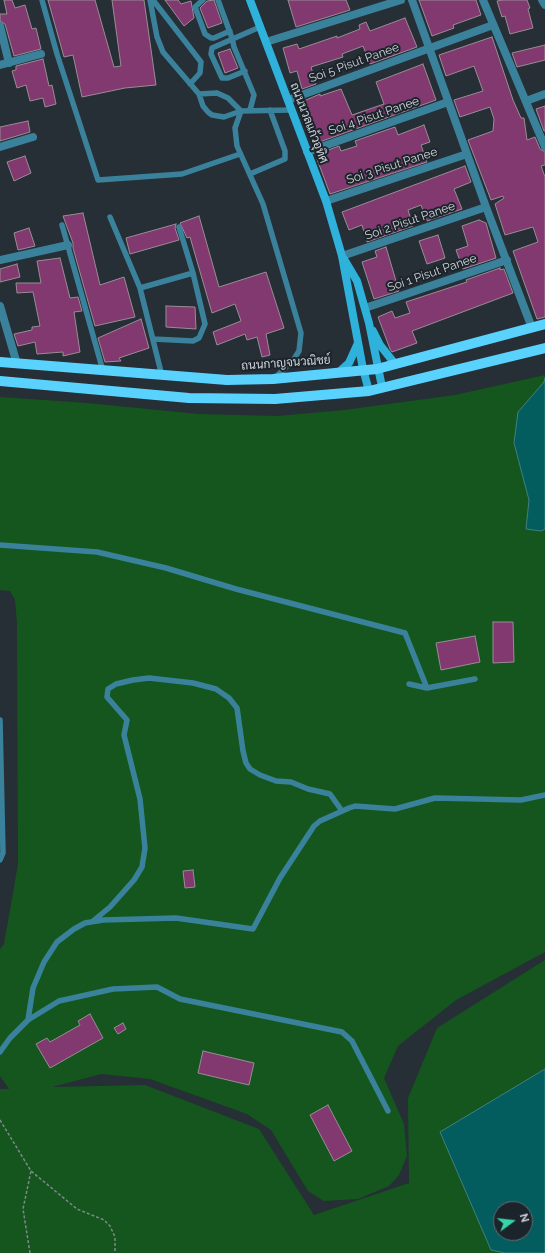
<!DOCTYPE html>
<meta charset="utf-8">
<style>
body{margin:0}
#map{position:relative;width:545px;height:1253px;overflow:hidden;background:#262e36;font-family:Raleway,sans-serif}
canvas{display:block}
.north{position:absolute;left:493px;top:1201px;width:40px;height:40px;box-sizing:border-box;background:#1c242b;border:1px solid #636a70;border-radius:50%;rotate:75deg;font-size:11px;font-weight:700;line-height:16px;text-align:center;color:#ced3d8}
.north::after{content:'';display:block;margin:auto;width:14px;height:18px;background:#37d4a6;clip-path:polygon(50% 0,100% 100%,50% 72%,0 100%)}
</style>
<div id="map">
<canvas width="545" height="1253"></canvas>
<div class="north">N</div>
</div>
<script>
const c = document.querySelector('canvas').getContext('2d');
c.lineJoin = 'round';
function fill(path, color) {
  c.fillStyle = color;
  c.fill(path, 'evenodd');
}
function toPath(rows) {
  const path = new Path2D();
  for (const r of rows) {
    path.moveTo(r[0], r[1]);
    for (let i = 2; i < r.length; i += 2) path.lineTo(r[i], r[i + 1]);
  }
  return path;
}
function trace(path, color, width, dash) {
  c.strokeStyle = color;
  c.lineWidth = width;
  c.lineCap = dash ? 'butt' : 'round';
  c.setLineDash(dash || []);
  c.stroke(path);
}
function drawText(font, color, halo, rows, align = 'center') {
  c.font = font + ' Raleway,Sarabun,sans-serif';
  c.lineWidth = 4;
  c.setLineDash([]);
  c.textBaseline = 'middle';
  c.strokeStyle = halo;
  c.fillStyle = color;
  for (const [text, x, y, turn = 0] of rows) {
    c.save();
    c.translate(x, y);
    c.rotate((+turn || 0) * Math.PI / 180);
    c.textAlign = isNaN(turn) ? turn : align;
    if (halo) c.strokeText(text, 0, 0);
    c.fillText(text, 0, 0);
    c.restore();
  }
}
fill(toPath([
 [545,375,545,952,456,1000,398,1046,384,1078,404,1124,407,1156,399,1175,389,1186,358,1199,324,1201,308,1191,271,1130,247,1114,150,1079,101,1074,52,1087,145,1085,259,1129,314,1215,409,1183,408,1098,437,1028,545,960,545,1253,0,1253,0,1089,9,1089,0,1076,0,949,4,944,18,864,17,624,15,600,10,591,0,590,0,397,87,403,198,414,277,416,344,410,455,395],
 [501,1209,525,1209,525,1233,501,1233]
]), '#15561e');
const water = toPath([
 [545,378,545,529,541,531,526,529,529,500,514,443,518,412,544,382,545,378],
 [545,1069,545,1253,505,1253,491,1250,440,1132,545,1069],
 [501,1209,525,1209,525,1233,501,1233,501,1209]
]);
fill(water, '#035c5d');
trace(water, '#408082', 1);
const building = toPath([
 [4,0,12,0,15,8,25,5,32,29,36,28,41,49,14,56,5,24,0,21,0,14,7,14,4,0],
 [48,0,95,0,114,67,121,66,112,0,144,0,156,85,125,88,82,97,73,55,64,57,48,0],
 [165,0,178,0,181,4,191,1,194,18,184,26,165,0],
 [214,0,222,23,208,28,200,8,207,1,214,0],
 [288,0,346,0,350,10,296,27,288,0],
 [419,0,476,0,481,15,453,25,454,28,432,36,419,0],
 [502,0,527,0,530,8,528,9,533,28,510,34,505,16,502,17,497,1,502,0],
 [405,18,417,47,370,64,363,46,342,54,343,57,311,67,316,84,302,89,297,71,290,73,283,48,297,44,299,49,337,36,337,38,360,29,359,25,366,22,370,31,405,18],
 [492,37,513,100,521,118,524,118,527,140,535,137,540,149,545,152,545,165,541,166,545,177,545,317,537,319,513,251,538,242,533,227,505,235,495,204,504,198,503,196,491,200,468,140,493,131,494,119,490,107,460,117,454,100,483,91,474,66,446,76,439,55,492,37],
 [545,45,545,60,517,67,512,53,545,45],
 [230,49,238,68,225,73,218,53,230,49],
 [43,59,49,86,52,85,56,104,45,107,43,98,30,101,26,85,17,88,12,71,16,70,16,66,43,59],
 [423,64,436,100,314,144,299,103,320,94,320,96,341,89,352,115,384,104,376,82,423,64],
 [545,106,545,131,544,131,536,109,545,106],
 [28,121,30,132,0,141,0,127,28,121],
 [424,125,430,142,421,145,427,162,330,194,317,159,319,158,318,154,339,146,341,151,357,146,355,141,395,127,398,135,424,125],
 [25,156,31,173,14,181,7,162,25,156],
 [465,166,471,182,454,189,462,209,427,221,421,205,408,210,413,226,367,242,362,225,349,230,342,212,465,166],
 [83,213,100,285,124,277,135,317,95,326,73,248,73,243,63,216,83,213],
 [199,216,219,287,266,272,284,328,266,334,270,355,262,357,257,337,247,340,245,334,217,345,213,332,241,321,235,304,212,313,190,237,187,238,180,223,199,216],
 [479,220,486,223,496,258,463,269,456,250,468,246,462,226,479,220],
 [176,224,175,228,179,240,130,254,126,238,176,224],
 [29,228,35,246,18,250,14,233,29,228],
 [438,235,445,258,427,264,419,241,438,235],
 [386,247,399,291,374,299,362,262,377,257,375,251,386,247],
 [60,258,70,298,78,297,82,311,74,312,80,352,63,356,63,352,37,354,35,342,18,346,14,334,32,330,32,327,40,326,33,292,17,293,16,283,41,283,37,261,60,258],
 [17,264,20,277,0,282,0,269,17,264],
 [500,268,500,270,504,269,513,293,412,331,417,343,392,352,390,349,378,317,392,311,395,318,410,313,406,302,467,282,466,280,500,268],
 [166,306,195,307,196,329,166,327,166,306],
 [141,319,149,348,119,358,121,361,105,362,98,338,141,319],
 [493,622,513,622,514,662,493,663,493,622],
 [475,636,480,662,441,670,436,643,475,636],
 [193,870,195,887,185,888,183,871,193,870],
 [90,1014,103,1038,50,1068,36,1044,47,1038,50,1042,80,1025,78,1021,90,1014],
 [123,1023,126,1029,118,1034,114,1028,123,1023],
 [203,1051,254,1063,249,1085,198,1073,203,1051],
 [328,1105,352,1151,334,1161,310,1115,328,1105]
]);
fill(building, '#81396f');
trace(building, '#998d95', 1);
trace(toPath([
 [0,1120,31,1171,77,1209,104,1220,110,1226,115,1237,115,1253],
 [30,1253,23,1209,31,1171]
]), '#80878d', 1.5, [3, 2]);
trace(toPath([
 [42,0,57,54,98,180,182,174,240,154],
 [150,0,157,37,163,52,199,94],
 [153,0,201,62,200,73,190,84],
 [203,0,195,7,205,34,211,38,214,38,230,31],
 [218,0,232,38,234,47,254,95,250,110],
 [245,71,228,78,222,78,211,54,212,48,260,27],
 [217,93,228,98,241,111,224,117,212,115,208,112,203,106,199,94,217,93],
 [250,174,285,159,285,151,270,110],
 [110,217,140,288,162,376],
 [62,225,103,371],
 [140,288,193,273],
 [153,339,193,341,199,338,205,324,193,273,179,227],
 [275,378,294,359,299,351,301,333,263,204,237,146,235,128,241,111,291,110],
 [0,545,97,552,166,568,236,589,405,633,427,688],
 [409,684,427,688,475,679],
 [0,720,3,853,0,860],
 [93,921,110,907,134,880,142,867,145,848,140,799,124,735,127,720,107,697,108,689,116,684,133,680,149,678,193,683,216,689,229,698,237,708,243,751,246,763,250,769,260,775,276,781,291,782,308,789,330,794,342,811],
 [28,1020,33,988,44,962,57,942,74,929,85,923,103,920,176,918,253,929,280,878,314,826,320,821,349,808,355,806,395,809,435,798,521,800,545,795],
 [0,1052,10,1038,28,1020,59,1001,113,989,157,987,180,999,342,1032,352,1041,388,1111]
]), '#3a829b', 5.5);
trace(toPath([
 [412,0,486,207,532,328],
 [483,0,545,147],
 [542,0,545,5],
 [0,26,9,63],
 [266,42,401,0],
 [0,65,41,54],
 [288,100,493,25],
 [526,101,545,94],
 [0,147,33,137],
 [307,152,448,102],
 [326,201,467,154],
 [342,256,486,207],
 [0,260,68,245],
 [0,306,17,364],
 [365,308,507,260]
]), '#3a829b', 8);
trace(toPath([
 [250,0,326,201,342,256,363,369,369,391],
 [344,259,357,281,369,323,382,387],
 [373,331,380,345,395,364],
 [339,372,349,363,358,343]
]), '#2eb1db', 8);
trace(toPath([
 [0,362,227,380,273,379,377,369,545,324],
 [0,381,189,398,275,399,369,391,545,348]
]), '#59d3fe', 10);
drawText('12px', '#ced3d8', '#1c242b', [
 ["Soi 5 Pisut Panee",354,63,-20],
 ["Soi 4 Pisut Panee",374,116,-19],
 ["ถนนนวลแก้วอุทิศ",309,123,69],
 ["Soi 3 Pisut Panee",392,166,-18],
 ["Soi 2 Pisut Panee",410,221,-19],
 ["Soi 1 Pisut Panee",432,273,-19],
 ["ถนนกาญจนวณิชย์",286,363,-4]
]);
</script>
